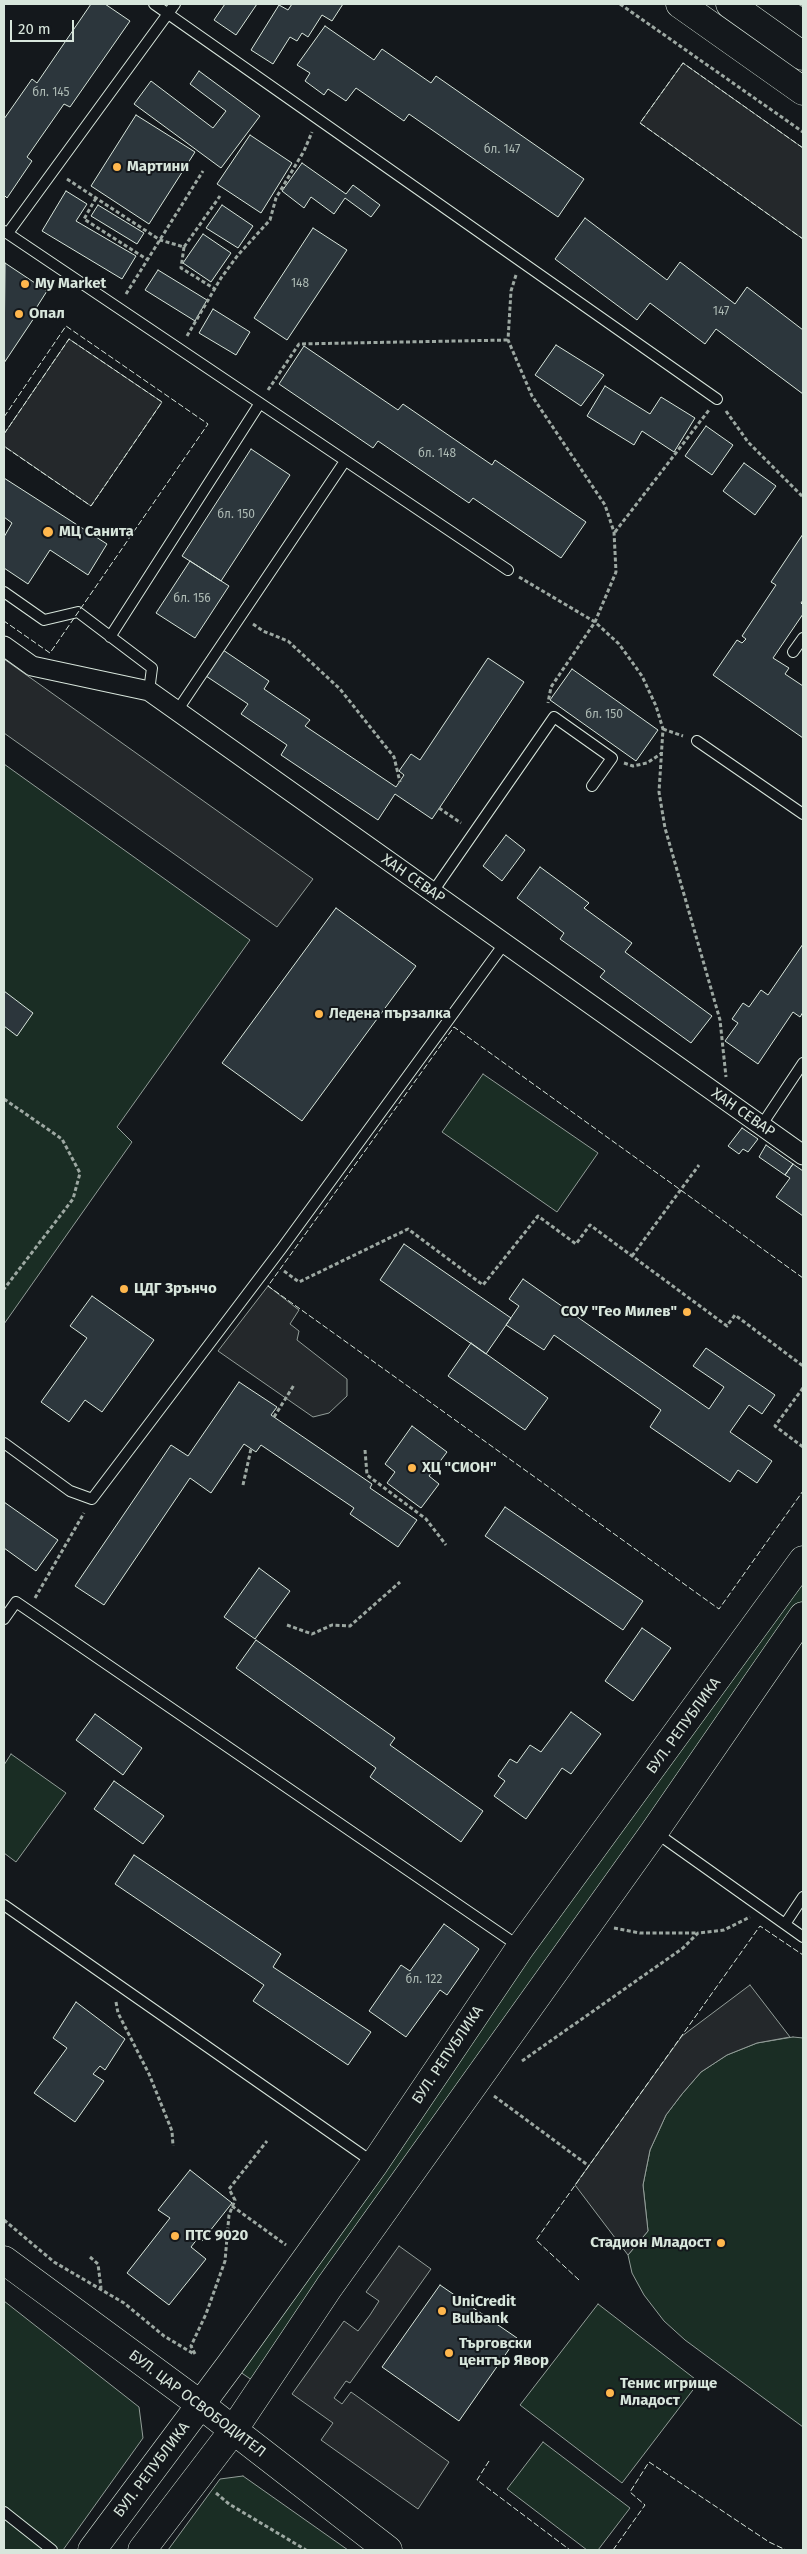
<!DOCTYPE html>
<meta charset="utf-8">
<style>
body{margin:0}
#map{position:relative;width:807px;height:2554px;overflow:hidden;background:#14181c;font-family:"Fira Sans",sans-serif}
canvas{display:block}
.frame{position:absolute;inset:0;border:5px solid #d8e6dc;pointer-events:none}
.scale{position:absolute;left:10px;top:20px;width:64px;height:22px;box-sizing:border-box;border:2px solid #d8e6dc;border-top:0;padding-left:6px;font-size:15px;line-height:18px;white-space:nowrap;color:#d8e6dc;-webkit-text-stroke:4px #14181c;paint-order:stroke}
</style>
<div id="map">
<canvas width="807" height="2554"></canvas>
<div class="frame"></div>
<div class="scale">20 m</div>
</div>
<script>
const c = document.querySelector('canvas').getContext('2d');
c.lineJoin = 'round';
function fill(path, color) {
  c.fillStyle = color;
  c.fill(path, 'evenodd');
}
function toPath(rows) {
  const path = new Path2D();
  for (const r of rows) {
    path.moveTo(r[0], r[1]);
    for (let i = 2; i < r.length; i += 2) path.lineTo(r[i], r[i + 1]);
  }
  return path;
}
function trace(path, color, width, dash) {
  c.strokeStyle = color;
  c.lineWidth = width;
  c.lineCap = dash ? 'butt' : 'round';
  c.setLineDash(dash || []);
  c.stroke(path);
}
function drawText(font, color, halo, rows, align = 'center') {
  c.font = font + ' "Fira Sans",sans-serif';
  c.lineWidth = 4;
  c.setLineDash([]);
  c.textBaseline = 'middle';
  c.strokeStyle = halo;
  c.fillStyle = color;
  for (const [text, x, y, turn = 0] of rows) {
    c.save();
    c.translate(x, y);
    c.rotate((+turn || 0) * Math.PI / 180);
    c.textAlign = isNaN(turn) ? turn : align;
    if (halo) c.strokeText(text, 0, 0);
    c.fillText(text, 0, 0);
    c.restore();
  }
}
const green = toPath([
 [4,764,250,940,117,1127,132,1142,4,1324,4,764],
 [483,1074,598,1153,557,1212,442,1132,483,1074],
 [803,1560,803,1616,262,2387,230,2365,803,1560],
 [11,1754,66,1793,16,1862,4,1853,4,1765,11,1754],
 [793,2037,803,2038,803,2427,685,2340,664,2321,644,2295,632,2273,628,2255,648,2231,643,2185,650,2150,666,2115,682,2094,701,2072,727,2055,757,2043,793,2037],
 [4,2301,139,2407,143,2438,63,2550,4,2550,4,2301],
 [598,2304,699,2382,622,2483,520,2405,598,2304],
 [543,2442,630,2508,598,2550,587,2550,507,2489,543,2442],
 [243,2476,348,2550,168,2550,220,2479,243,2476]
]);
fill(green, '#1a2d24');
trace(green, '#939e99', 1);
const parking = toPath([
 [683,63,803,148,803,239,640,123,683,63],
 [69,339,162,402,91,506,4,446,4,434,69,339],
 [4,659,313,879,277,927,4,733,4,659],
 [268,1286,299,1310,290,1324,299,1331,297,1340,347,1379,347,1396,329,1413,313,1417,218,1351,268,1286],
 [750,1985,790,2037,757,2043,727,2055,701,2072,682,2094,666,2115,650,2150,643,2185,648,2231,628,2255,575,2185,682,2036,750,1985],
 [399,2246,431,2269,350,2383,346,2381,334,2398,342,2404,351,2392,449,2462,418,2509,321,2440,333,2423,292,2394,344,2321,358,2331,370,2315,379,2301,366,2292,399,2246]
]);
fill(parking, '#24282b');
trace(parking, '#939e99', 1);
const building = toPath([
 [91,4,105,4,130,21,70,107,64,104,27,157,32,161,7,198,4,195,4,119,32,79,37,83,91,4],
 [225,4,257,4,236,35,214,20,225,4],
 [292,4,343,4,332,21,322,15,308,37,302,33,297,41,290,37,273,64,251,50,279,5,288,10,292,4],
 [325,26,374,60,382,49,431,83,436,76,584,179,558,217,409,114,404,121,356,88,346,101,328,89,324,95,305,81,310,73,297,65,325,26],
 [199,71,260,116,221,168,134,104,151,81,213,128,226,111,190,84,199,71],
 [136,115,195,152,149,224,91,186,136,115],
 [250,135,292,163,261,213,217,184,250,135],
 [302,163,346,194,353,185,380,205,371,217,345,198,334,214,311,197,304,208,282,191,302,163],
 [66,191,87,204,76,221,136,256,122,279,42,231,66,191],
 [98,205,144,233,137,244,91,216,98,205],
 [222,205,253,226,238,248,206,228,222,205],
 [585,218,667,280,680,262,735,304,747,287,803,330,803,394,716,329,705,344,650,303,637,320,555,259,585,218],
 [313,228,347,250,287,340,254,318,313,228],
 [203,234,231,253,211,282,183,263,203,234],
 [5,263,47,291,33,313,36,315,4,363,5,263],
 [158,270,207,300,195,321,145,290,158,270],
 [213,309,250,332,236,355,199,333,213,309],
 [556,345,604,375,581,406,535,375,556,345],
 [304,346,398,410,403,404,492,465,495,460,586,522,561,558,473,498,469,503,378,441,373,448,279,384,304,346],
 [605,386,650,414,661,397,695,418,674,452,642,431,634,445,587,416,605,386],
 [706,426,733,445,712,475,685,456,706,426],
 [251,449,290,475,221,581,182,556,251,449],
 [744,463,776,486,755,515,723,491,744,463],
 [4,478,107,544,88,575,50,550,28,584,4,568,4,537,12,523,4,517,4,478],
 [803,534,803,600,801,603,803,605,803,614,773,658,789,668,785,674,803,686,803,738,713,675,737,640,742,643,746,639,742,636,776,585,771,582,803,534],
 [190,561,229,586,195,638,156,613,190,561],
 [223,650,269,681,264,689,310,720,305,726,396,787,404,775,399,771,411,754,420,760,488,658,524,682,432,819,395,794,378,820,281,755,287,745,241,714,248,704,206,676,223,650],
 [572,669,658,730,636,761,550,700,572,669],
 [506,835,525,850,502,881,483,866,506,835],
 [540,867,589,903,584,908,632,943,625,952,712,1016,691,1043,600,977,605,971,560,939,564,933,517,898,540,867],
 [336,908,416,966,302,1121,222,1063,336,908],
 [803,944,803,1012,800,1017,793,1012,758,1064,725,1041,738,1023,732,1019,743,1003,749,1007,761,990,768,995,803,944],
 [4,991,33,1013,17,1036,4,1026,4,991],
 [742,1128,758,1139,748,1152,743,1149,739,1154,728,1146,742,1128],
 [766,1145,793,1164,785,1175,759,1157,766,1145],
 [793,1164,803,1171,803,1216,776,1197,790,1178,785,1175,793,1164],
 [404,1244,511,1318,486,1354,380,1280,404,1244],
 [523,1279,709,1409,724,1387,693,1366,706,1348,775,1395,762,1414,749,1405,730,1432,772,1461,757,1483,738,1470,730,1482,650,1427,661,1410,554,1335,544,1350,506,1325,519,1306,509,1299,523,1279],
 [92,1296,154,1340,102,1412,85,1400,69,1422,41,1402,87,1338,70,1326,92,1296],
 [471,1343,548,1398,525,1430,448,1376,471,1343],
 [239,1382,277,1407,271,1415,372,1484,370,1488,417,1520,398,1547,350,1514,354,1508,261,1445,256,1452,244,1444,211,1493,190,1478,104,1605,75,1586,171,1445,188,1456,239,1382],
 [412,1426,447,1452,429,1476,439,1484,421,1508,387,1483,395,1472,385,1464,412,1426],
 [4,1502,58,1540,36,1571,4,1548,4,1502],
 [505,1507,643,1601,623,1630,485,1536,505,1507],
 [259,1568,290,1591,255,1639,224,1617,259,1568],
 [642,1628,671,1648,633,1701,605,1681,642,1628],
 [256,1640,395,1738,390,1745,483,1811,461,1842,370,1777,376,1768,236,1668,256,1640],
 [571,1712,601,1734,571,1774,562,1768,526,1819,494,1796,505,1781,498,1776,510,1759,517,1763,530,1745,541,1752,571,1712],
 [95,1714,142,1748,123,1775,76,1740,95,1714],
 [114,1781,164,1816,143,1844,94,1809,114,1781],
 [134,1855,281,1954,273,1967,371,2032,348,2065,253,2001,264,1985,115,1884,134,1855],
 [444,1924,479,1949,447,1995,440,1990,406,2037,369,2011,401,1965,410,1971,444,1924],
 [76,2002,125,2039,105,2070,100,2066,93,2074,104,2081,75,2122,34,2093,67,2048,53,2038,76,2002],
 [190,2170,232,2203,202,2241,198,2238,191,2247,206,2259,169,2305,127,2273,170,2218,158,2210,190,2170],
 [440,2285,517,2338,459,2421,382,2367,440,2285]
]);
fill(building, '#2c363c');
trace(building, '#d8e6dc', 1);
const lane = toPath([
 [154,4,717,399],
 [4,231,508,570],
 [8,233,175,4],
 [4,592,44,620,78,612,152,668,149,691],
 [110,637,260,403],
 [793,652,803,638],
 [177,711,345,461],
 [697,741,803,814],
 [432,893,554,717,612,758,592,786],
 [761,1126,803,1063],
 [4,1443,70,1491,92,1499,282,1248,504,944],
 [4,1619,16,1602,520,1947],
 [655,1832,803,1937],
 [4,1905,374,2163],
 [785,1924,803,1897],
 [4,2512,52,2550]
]);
const street = toPath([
 [4,646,32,666,149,691,803,1155]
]);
const secondary = toPath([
 [680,4,803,91],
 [730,4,803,56],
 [4,2260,201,2405,388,2550],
 [92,2550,230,2365,375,2163,520,1948,803,1560],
 [142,2550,232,2432,329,2287,654,1832,803,1616]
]);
trace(lane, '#d8e6dc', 12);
trace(street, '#d8e6dc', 21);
trace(secondary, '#d8e6dc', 29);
trace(toPath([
 [620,4,803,132],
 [800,4,803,6],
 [67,179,160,240,184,247,220,196],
 [96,198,84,219,148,260],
 [184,247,181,268,215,289],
 [516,275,511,291,508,340,532,396,605,505,614,532,616,572,595,622,551,687,548,703],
 [126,294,203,171],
 [187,336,221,278,238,255,270,220,276,198,304,151,312,132],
 [268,390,299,344,508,340],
 [726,411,748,442,803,497],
 [615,532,709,410],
 [519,577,595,622,619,644,642,676,656,706,663,729,659,792,665,828,720,1020,726,1077],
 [253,624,263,631,288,641,340,689,394,757,400,782],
 [663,729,683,736],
 [624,763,633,766,647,763,662,753],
 [439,808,461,823],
 [4,1099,62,1139,80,1173,73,1199,4,1289],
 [632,1256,699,1165],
 [284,1271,299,1282,408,1229,483,1285,538,1216,576,1244,590,1225,727,1326,735,1315,803,1366],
 [803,1388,775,1426,803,1447],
 [274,1417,294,1385],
 [365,1450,367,1475,426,1519,446,1545],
 [243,1485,251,1449],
 [35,1598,84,1513],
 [287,1625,312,1634,332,1625,350,1626,400,1582],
 [614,1928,640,1933,697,1933],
 [116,2002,118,2013,149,2074,172,2131,173,2146],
 [522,2061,683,1948,698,1933,724,1930,750,1917],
 [494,2096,589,2166],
 [232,2206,286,2245],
 [4,2220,54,2262,124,2303,164,2336,194,2354],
 [90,2257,98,2264,101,2288],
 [195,2354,191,2346,206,2314,225,2261,229,2215,235,2200,229,2189,267,2141],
 [216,2493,229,2504,306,2550]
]), '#9da8a2', 3, [4, 2.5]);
trace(lane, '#14181c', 10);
trace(street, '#14181c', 19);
trace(secondary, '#14181c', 28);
trace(toPath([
 [803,148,683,63,640,123,803,239],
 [4,417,66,326,208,424,50,653,4,621],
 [4,434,69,339,162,402,91,506,5,447],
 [803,1278,454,1027,268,1286,719,1609,803,1491],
 [579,2280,536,2240,760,1926,803,1955],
 [489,2461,477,2480,570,2550],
 [613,2550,645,2505,630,2492,649,2462,769,2542,786,2550]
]), '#d8e6dc', 1, [6, 2.5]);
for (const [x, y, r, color] of [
 [117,167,5,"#ffb74d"],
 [25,284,5,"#ffb74d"],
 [19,314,5,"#ffb74d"],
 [48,532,6,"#ffb74d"],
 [319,1014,5,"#ffb74d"],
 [124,1289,5,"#ffb74d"],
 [687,1312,5,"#ffb74d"],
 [412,1468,5,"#ffb74d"],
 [175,2236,5,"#ffb74d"],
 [721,2243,5,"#ffb74d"],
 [442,2311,5,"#ffb74d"],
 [449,2353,5,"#ffb74d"],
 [610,2393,5,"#ffb74d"]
]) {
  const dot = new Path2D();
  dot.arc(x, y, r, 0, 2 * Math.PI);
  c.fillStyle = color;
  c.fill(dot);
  trace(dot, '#14181c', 2);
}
drawText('12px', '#adbab4', null, [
 ["бл. 145",51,93],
 ["бл. 147",502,150],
 ["148",300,284],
 ["147",721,312],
 ["бл. 148",437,454],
 ["бл. 150",236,515],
 ["бл. 156",192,599],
 ["бл. 150",604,715],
 ["бл. 122",424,1980]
]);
drawText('bold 15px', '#d8e6dc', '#14181c', [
 ["Мартини",127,167],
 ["My Market",35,284],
 ["Опал",29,314],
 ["МЦ Санита",59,532],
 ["Ледена пързалка",329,1014],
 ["ЦДГ Зрънчо",134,1289],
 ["СОУ \"Гео Милев\"",677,1312,"right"],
 ["ХЦ \"СИОН\"",422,1468],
 ["ПТС 9020",185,2236],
 ["Стадион Младост",711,2243,"right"],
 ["UniCredit",452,2302],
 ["Bulbank",452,2319],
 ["Търговски",459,2344],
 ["център Явор",459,2361],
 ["Тенис игрище",620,2384],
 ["Младост",620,2401]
], 'left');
drawText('15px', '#d8e6dc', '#14181c', [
 ["ХАН СЕВАР",413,879,35],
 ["ХАН СЕВАР",743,1113,35],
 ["БУЛ. РЕПУБЛИКА",684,1726,-54],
 ["БУЛ. РЕПУБЛИКА",448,2055,-56],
 ["БУЛ. ЦАР ОСВОБОДИТЕЛ",197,2404,37],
 ["БУЛ. РЕПУБЛИКА",152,2470,-53]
]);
</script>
